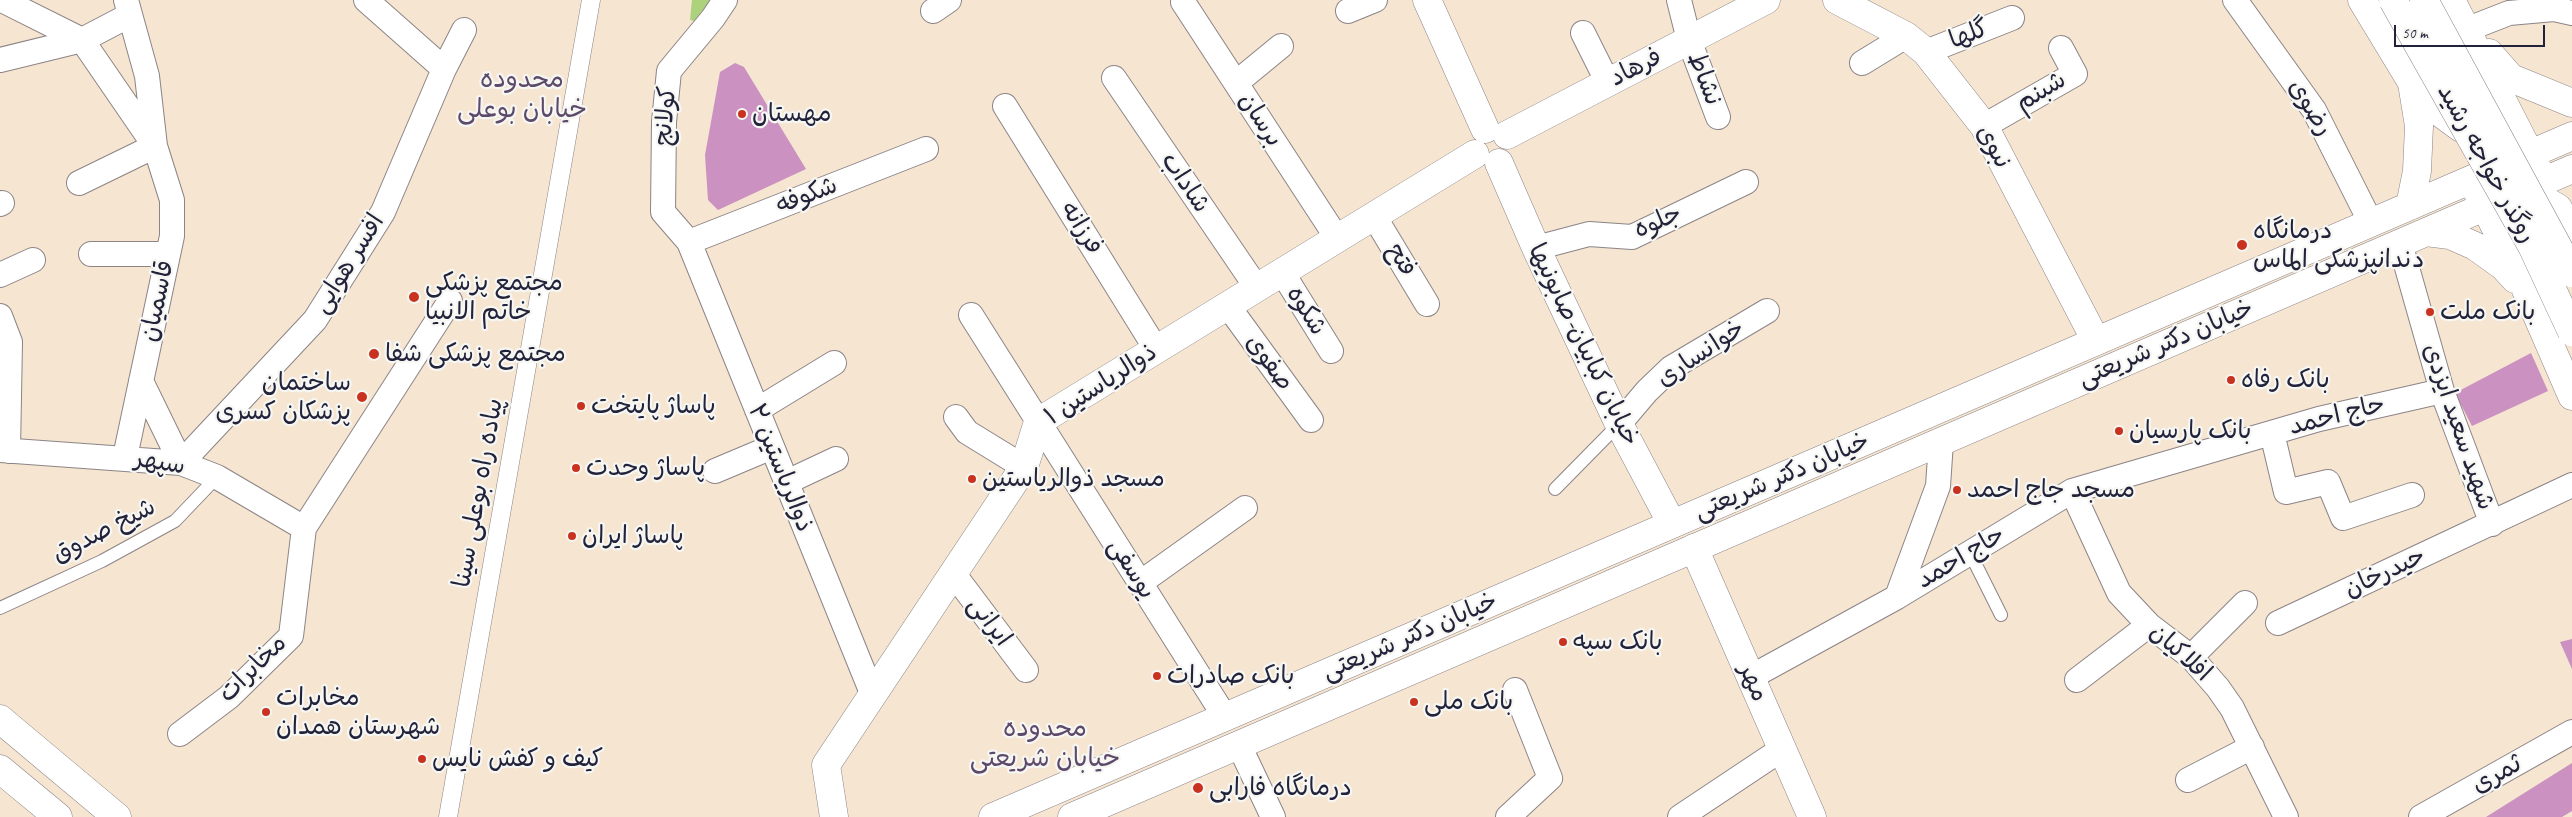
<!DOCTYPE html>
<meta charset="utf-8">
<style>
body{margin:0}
#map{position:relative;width:2572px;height:817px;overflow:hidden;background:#f5e5d1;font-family:Caveat,sans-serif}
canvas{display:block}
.scale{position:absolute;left:2394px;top:25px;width:151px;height:22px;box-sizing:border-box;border:2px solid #22223b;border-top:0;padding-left:6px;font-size:15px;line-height:18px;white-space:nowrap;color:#22223b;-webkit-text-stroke:4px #f6f6f2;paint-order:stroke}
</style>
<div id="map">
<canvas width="2572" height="817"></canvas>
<div class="scale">50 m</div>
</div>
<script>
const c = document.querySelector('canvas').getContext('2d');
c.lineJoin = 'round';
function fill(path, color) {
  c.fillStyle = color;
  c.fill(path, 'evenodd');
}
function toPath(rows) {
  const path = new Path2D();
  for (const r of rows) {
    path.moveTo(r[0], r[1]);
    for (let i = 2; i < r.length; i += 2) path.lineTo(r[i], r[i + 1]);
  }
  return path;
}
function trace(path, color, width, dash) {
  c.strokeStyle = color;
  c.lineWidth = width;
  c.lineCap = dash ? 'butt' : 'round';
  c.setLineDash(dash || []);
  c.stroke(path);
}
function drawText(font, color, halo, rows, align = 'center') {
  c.font = font + ' Caveat,"Playpen Sans Arabic",sans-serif';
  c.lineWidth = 4.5;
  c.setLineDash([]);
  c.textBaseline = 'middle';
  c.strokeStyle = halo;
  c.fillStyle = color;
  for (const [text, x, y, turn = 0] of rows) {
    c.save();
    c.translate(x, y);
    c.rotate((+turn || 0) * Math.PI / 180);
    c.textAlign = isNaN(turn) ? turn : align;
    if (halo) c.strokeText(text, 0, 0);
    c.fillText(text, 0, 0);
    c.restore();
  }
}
fill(toPath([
 [692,0,711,0,694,21,690,20]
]), '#acd27c');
fill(toPath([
 [735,63,744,67,806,169,718,210,708,200,705,155,720,72],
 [2531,353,2548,391,2472,426,2455,393],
 [2572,639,2572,669,2560,642],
 [2572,763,2572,811,2562,817,2486,817]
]), '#ca91c1');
const service = toPath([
 [1555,489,1619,424],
 [1970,553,2001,615],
 [0,608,102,561,175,521,217,477]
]);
const pedestrian = toPath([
 [448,817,591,0]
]);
const minor = toPath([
 [2,0,82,40,152,142],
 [366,0,444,69],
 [725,0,713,18,669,71,664,122,663,212,689,242,872,693],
 [1679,0,1689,40,1718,117],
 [2235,0,2314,110,2371,223],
 [1183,2,1337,238],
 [933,11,949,0],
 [1348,11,1375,0],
 [2468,29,2509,13,2554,9,2572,13],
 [1583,33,1608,83],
 [1926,52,2012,18],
 [0,60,82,40,130,15],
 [1862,63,1906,36],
 [1114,78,1257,288],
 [1236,83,1281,46],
 [1005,106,1156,349],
 [1984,126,2075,74,2061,48],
 [79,183,155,146],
 [0,204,2,203],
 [1374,216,1427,304],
 [689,242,926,149],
 [2400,243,2442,391,2492,524],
 [1536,248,1589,234,1632,237,1746,182],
 [91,254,168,254],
 [1282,272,1331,351],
 [0,275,33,260],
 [1228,306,1311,420],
 [971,315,1225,717],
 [0,316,10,342,8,451],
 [141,381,181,463,315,320,383,212,444,69,464,30],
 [757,410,834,363],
 [956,417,967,432,1024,467],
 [1619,424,1647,391,1671,368,1767,311],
 [2272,433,2286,492,2328,482,2343,518,2412,495],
 [0,450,181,463,217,477,304,528],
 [125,457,172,236,172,200,155,146,147,76,126,0],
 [715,471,772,447],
 [787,482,836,459],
 [2072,491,2119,593,2149,625,2191,657,2218,688,2232,708,2286,817],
 [953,573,1026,670],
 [1140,583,1245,508],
 [1897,597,1938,486,1941,442],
 [2278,623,2572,485],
 [2191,657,2245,603],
 [1751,677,1897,597,2072,491,2319,419,2442,391],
 [2077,680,2149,625],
 [180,734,229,697,291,636,304,528,450,301],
 [1239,745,1273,817],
 [2188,780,2252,747],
 [1508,817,1550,778,1515,690],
 [1680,817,1782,749],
 [2421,817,2572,732]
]);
const tertiary = toPath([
 [1427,0,1485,129],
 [1837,0,1906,36,1926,52,1984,126,2096,341],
 [1507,135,1766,0],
 [1499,163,1536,248,1619,424,1672,524],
 [1694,548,1812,817],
 [834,817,826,765,1024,467,1038,422,1475,154]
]);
const primary = toPath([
 [2362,0,2411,81,2435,109,2461,128,2483,122,2487,118,2490,101,2487,82,2468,29],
 [2451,0,2538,170],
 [2489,53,2511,78,2572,103],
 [2477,191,2520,276,2572,396],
 [2410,206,2417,171,2419,126,2412,83],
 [2516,210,2519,206,2544,200,2558,208,2572,235],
 [2426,232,2450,235,2475,246,2503,266,2515,279],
 [0,719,117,817],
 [0,769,58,817],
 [993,817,2572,136],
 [1072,817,2572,169]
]);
trace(service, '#8c8486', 14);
trace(pedestrian, '#8c8486', 19);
trace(minor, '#8c8486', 26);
trace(tertiary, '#8c8486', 29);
trace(primary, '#8c8486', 29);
trace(service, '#fff', 12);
trace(pedestrian, '#fff', 18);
trace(minor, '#fff', 24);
trace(tertiary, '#fff', 28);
trace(primary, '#fff', 28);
const primaryBridge = toPath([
 [2393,0,2532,246,2572,332],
 [2424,0,2572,273]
]);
trace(primaryBridge, '#8c8486', 29, []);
trace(primaryBridge, '#fff', 28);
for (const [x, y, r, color] of [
 [742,114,5,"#c8321e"],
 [2242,245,6,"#c8321e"],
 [414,297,6,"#c8321e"],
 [2430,312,5,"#c8321e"],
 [374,354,6,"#c8321e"],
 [2231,380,5,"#c8321e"],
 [362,397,6,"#c8321e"],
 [581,406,5,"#c8321e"],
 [2119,431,5,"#c8321e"],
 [576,468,5,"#c8321e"],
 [972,479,5,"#c8321e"],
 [1957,490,5,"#c8321e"],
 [572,536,5,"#c8321e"],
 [1563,642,5,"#c8321e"],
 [1157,676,5,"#c8321e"],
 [1414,702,5,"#c8321e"],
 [266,712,5,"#c8321e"],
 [422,759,5,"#c8321e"],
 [1198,788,6,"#c8321e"]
]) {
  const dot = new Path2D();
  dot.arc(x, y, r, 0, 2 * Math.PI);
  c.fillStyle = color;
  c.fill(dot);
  trace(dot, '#f6f6f2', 2);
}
drawText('25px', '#22223b', '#f6f6f2', [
 ["گلها",1969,35,-21],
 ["فرهاد",1636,68,-27],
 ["نشاط",1704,79,69],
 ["شبنم",2041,92,-31],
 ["رضوی",2310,108,58],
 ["کولانج",666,116,-85],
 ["برسان",1260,120,57],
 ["نبوی",1993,147,61],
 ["روگذر خواجه رشید",2486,164,61],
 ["شاداب",1185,183,56],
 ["شکوفه",807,196,-21],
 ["جلوه",1658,222,-23],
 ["فرزانه",1081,228,58],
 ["فتح",1401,260,59],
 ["افسر هوایی",349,264,-58],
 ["قاسمیان",158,301,-78],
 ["شکوه",1306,311,58],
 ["خیابان دکتر شریعتی",2166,344,-23],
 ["خیابان کبابیان-صابونیها",1583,345,64],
 ["خوانساری",1701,354,-34],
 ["صفوی",1269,363,54],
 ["ذوالریاستین ۱",1101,385,-33],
 ["حاج احمد",2337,416,-14],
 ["شهید سعید ایزدی",2458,427,71],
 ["سپهر",160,463,9],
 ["ذوالریاستین ۲",780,468,68],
 ["خیابان دکتر شریعتی",1782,477,-23],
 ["پیاده راه بوعلی سینا",479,493,-80],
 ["شیخ صدوق",104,531,-27],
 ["حاج احمد",1961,558,-31],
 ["یوسفی",1131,569,58],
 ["حیدرخان",2385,573,-25],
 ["ایرانی",989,622,53],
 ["خیابان دکتر شریعتی",1410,637,-23],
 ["افلاکیان",2180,653,42],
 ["مخابرات",253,669,-45],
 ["مهر",1753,683,66],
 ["ثمری",2497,775,-29]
]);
drawText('25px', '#22223b', '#f6f6f2', [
 ["مهستان",752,114],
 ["درمانگاه",2253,231],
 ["دندانپزشکی الماس",2253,260],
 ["مجتمع پزشکی",425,283],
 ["خاتم الانبیا",425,312],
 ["بانک ملت",2440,312],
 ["مجتمع پزشکی شفا",385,354],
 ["بانک رفاه",2241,380],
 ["ساختمان",351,383,"right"],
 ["پزشکان کسری",351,412,"right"],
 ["پاساژ پایتخت",591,406],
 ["بانک پارسیان",2129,431],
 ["پاساژ وحدت",586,468],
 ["مسجد ذوالریاستین",982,479],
 ["مسجد جاج احمد",1967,490],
 ["پاساژ ایران",582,536],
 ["بانک سپه",1573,642],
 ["بانک صادرات",1167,676],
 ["مخابرات",276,698],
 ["شهرستان همدان",276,727],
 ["بانک ملی",1424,702],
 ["کیف و کفش نایس",432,759],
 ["درمانگاه فارابی",1209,788]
], 'left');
drawText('26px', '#5d496a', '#f6f6f2', [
 ["محدوده",522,80],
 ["خیابان بوعلی",522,110],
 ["محدوده",1045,729],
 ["خیابان شریعتی",1045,759]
]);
</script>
